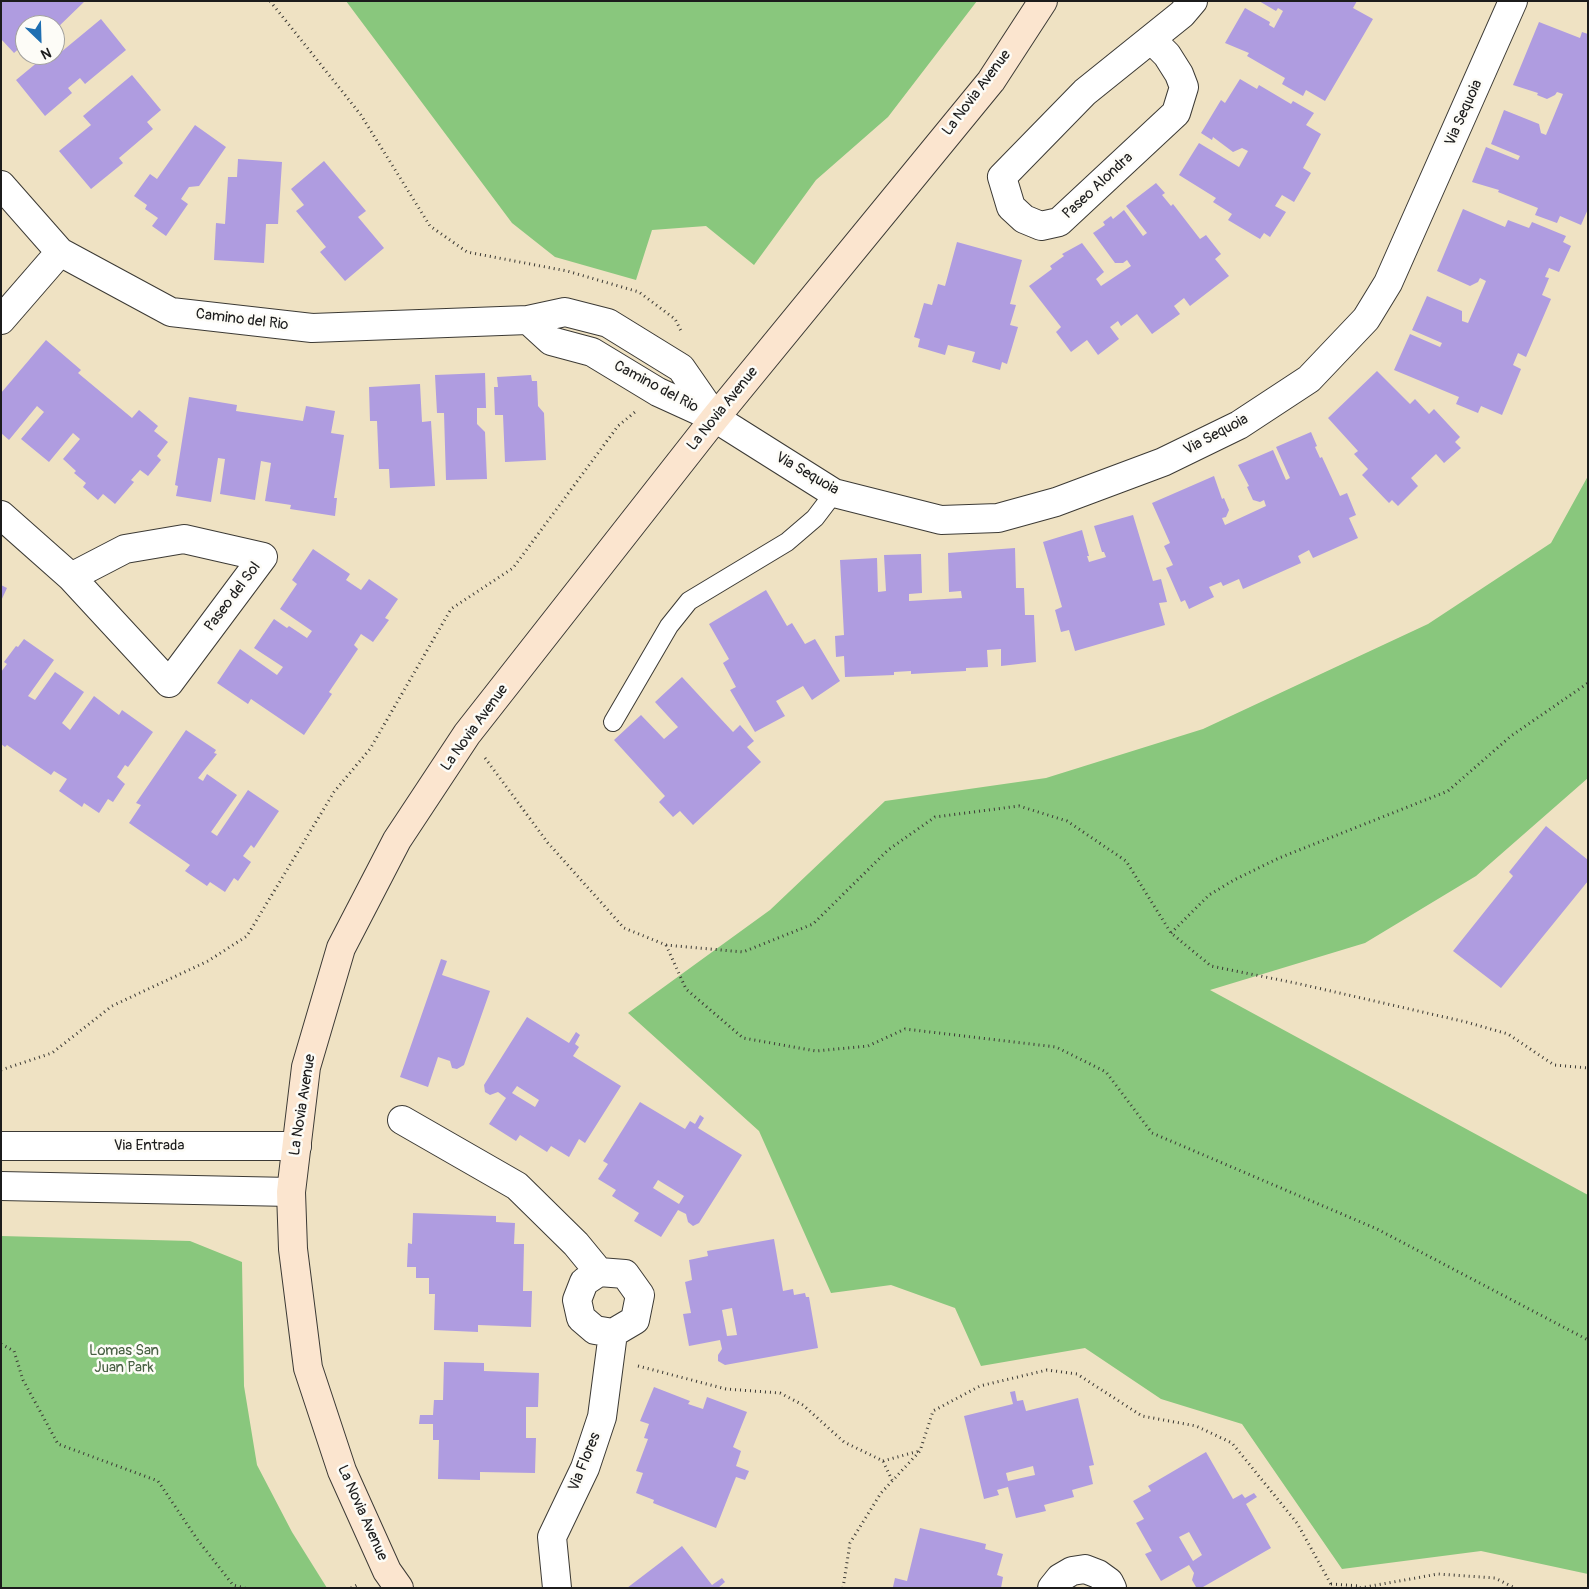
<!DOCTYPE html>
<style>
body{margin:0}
#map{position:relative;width:1589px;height:1589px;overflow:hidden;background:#efe2c3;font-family:Pangolin,sans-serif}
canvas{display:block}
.frame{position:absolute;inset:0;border:2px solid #1c1c1c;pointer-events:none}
.north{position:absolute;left:15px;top:15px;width:50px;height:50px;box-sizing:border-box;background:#fdfcf7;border:1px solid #a3a29f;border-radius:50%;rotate:156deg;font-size:14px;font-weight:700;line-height:20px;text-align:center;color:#1c1c1c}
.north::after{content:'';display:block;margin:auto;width:18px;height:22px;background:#1f6fb2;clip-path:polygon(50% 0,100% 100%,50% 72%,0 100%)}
</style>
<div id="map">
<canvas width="1589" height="1589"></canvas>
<div class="frame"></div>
<div class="north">N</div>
</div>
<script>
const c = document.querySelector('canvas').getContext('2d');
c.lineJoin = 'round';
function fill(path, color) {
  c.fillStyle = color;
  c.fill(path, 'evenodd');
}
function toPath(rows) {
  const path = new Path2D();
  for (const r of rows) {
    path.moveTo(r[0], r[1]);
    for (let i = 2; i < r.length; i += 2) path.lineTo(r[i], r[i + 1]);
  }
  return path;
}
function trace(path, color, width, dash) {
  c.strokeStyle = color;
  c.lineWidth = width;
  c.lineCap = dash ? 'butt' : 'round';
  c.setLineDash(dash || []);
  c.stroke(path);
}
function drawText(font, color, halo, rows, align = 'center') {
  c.font = font + ' Pangolin,sans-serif';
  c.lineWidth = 5;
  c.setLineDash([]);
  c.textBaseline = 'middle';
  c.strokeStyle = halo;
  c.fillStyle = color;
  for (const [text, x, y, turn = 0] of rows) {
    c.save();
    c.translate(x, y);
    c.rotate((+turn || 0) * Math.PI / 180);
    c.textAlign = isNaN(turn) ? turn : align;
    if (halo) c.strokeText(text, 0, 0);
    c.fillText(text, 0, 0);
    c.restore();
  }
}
fill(toPath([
 [346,1,977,1,888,117,816,180,754,265,706,226,652,230,636,280,555,257,512,223],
 [1588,476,1588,778,1476,876,1365,943,1210,990,1588,1195,1588,1574,1481,1551,1342,1569,1242,1424,1161,1399,1085,1348,981,1366,955,1308,891,1285,831,1293,759,1131,628,1013,770,910,885,801,1046,778,1203,729,1428,624,1551,543],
 [1,1236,190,1241,242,1262,244,1386,257,1465,292,1532,327,1588,1,1588]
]), '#89c77d');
fill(toPath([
 [1,1,85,1,55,30,55,25,25,25,25,43,14,53,1,39],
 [1259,1,1357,1,1353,8,1373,19,1325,101,1306,90,1303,96,1282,84,1285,78,1247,56,1249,53,1225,43,1245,8,1270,22,1269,25,1274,28,1283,11,1278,8,1276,11],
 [101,19,126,50,85,84,80,78,68,88,72,93,45,116,16,80,45,56,49,62],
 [1539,22,1580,38,1582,32,1588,34,1588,209,1581,225,1560,216,1557,223,1535,215,1538,208,1498,192,1499,190,1472,182,1486,147,1518,160,1520,156,1491,144,1504,110,1539,124,1541,133,1546,135,1563,94,1557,92,1555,95,1547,99,1537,95,1538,93,1513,85],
 [132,75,161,110,147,122,153,129,119,158,123,163,91,189,59,151,91,125,83,116],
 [1240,79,1257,89,1259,85,1291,104,1293,101,1314,113,1306,125,1321,134,1303,168,1311,173,1294,202,1282,195,1275,206,1286,212,1270,237,1264,233,1260,239,1228,220,1232,214,1213,202,1216,198,1179,175,1199,143,1239,167,1248,151,1242,148,1233,152,1213,137,1212,140,1201,133,1221,100,1225,103],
 [195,125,226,147,199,186,189,187,181,199,188,204,166,236,152,226,158,218,145,209,147,205,134,196,150,174,157,179],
 [238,159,282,162,278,224,266,224,264,263,214,260,216,223,225,224,228,177,237,177],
 [324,161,366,211,358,217,384,248,345,281,320,252,326,247,296,211,304,205,291,189],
 [1156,183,1165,193,1162,195,1171,206,1173,204,1200,239,1206,235,1221,254,1215,259,1229,276,1190,306,1184,298,1174,306,1180,314,1152,334,1137,314,1121,326,1118,321,1110,327,1119,339,1098,355,1087,340,1071,352,1056,332,1061,327,1029,286,1052,269,1050,266,1064,256,1062,254,1082,243,1104,272,1096,279,1101,286,1131,266,1127,260,1123,263,1115,263,1093,233,1105,225,1103,222,1111,216,1113,219,1124,210,1143,236,1147,233,1126,206],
 [1463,209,1505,227,1508,220,1529,228,1532,222,1566,236,1563,242,1571,246,1559,272,1549,268,1545,277,1549,278,1542,295,1551,299,1526,357,1518,353,1513,365,1521,369,1502,415,1481,406,1478,413,1456,404,1459,397,1394,370,1410,334,1440,347,1442,343,1412,330,1427,296,1462,311,1462,321,1468,323,1486,281,1480,278,1478,282,1470,286,1437,271],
 [957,242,1022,260,1010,304,1016,305,1010,325,1018,327,1007,364,1002,362,1000,370,972,362,975,352,948,345,945,355,918,347,920,339,914,337,924,303,932,305,938,284,945,286],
 [46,340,81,370,78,373,132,418,139,410,158,426,154,431,168,442,157,456,161,460,148,476,140,470,131,480,134,482,115,504,103,494,98,500,83,487,86,483,74,473,76,471,63,459,80,439,73,433,49,462,21,439,44,412,37,406,9,440,1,433,1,393],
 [1377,371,1410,404,1415,399,1429,414,1434,409,1460,437,1455,442,1461,448,1444,463,1436,454,1411,478,1418,486,1398,506,1392,500,1389,503,1362,475,1368,469,1354,454,1358,451,1328,418],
 [485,373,486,408,477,408,477,424,485,432,487,479,446,480,444,413,437,413,435,375],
 [531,375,532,381,537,381,538,406,544,413,546,460,505,462,503,415,495,415,494,387,498,387,497,377],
 [420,384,422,422,431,421,435,486,390,488,389,469,379,469,377,421,370,421,369,387],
 [189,397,237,405,236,411,303,421,306,406,335,411,331,433,344,435,334,498,337,498,335,516,290,509,291,505,265,501,271,463,261,461,255,500,220,494,225,459,218,458,211,502,176,496,178,486,175,485],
 [1311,432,1317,446,1315,447,1320,458,1322,457,1340,496,1347,493,1356,515,1349,518,1358,538,1313,558,1309,550,1298,556,1301,563,1243,589,1239,579,1223,586,1221,582,1209,587,1214,597,1189,609,1185,600,1181,602,1166,568,1173,565,1164,546,1170,543,1152,503,1214,476,1222,499,1224,498,1229,510,1226,517,1222,518,1225,525,1266,506,1264,500,1260,502,1253,500,1247,487,1249,486,1238,465,1273,450,1286,480,1290,478,1276,447],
 [1133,515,1153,581,1161,579,1167,602,1159,603,1165,625,1075,651,1069,630,1061,632,1055,610,1062,607,1043,542,1082,530,1089,556,1087,556,1089,562,1106,557,1104,552,1102,552,1094,526],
 [1015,548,1016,588,1024,588,1025,615,1034,615,1036,662,1001,666,1001,649,987,650,988,667,966,668,966,671,911,674,911,671,894,672,894,675,845,677,844,656,836,657,835,636,844,635,840,560,877,558,878,592,886,591,884,555,921,554,922,593,909,594,909,601,962,598,961,591,949,592,948,553],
 [313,549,350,574,346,580,361,590,369,579,398,599,385,618,389,620,373,642,361,634,354,645,358,649,329,692,332,694,304,735,251,699,248,704,217,683,240,649,277,675,283,667,254,648,274,619,287,628,289,626,307,638,312,631,280,609,297,584,292,580],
 [1,585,7,588,1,601],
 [766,590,787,626,792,623,805,644,815,639,840,681,812,700,803,686,776,701,785,716,755,732,730,690,736,687,723,663,729,659,709,624],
 [24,639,54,660,28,696,35,700,55,672,84,692,62,723,70,730,94,696,119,715,122,710,153,732,128,767,125,765,117,777,125,784,113,802,108,799,99,813,84,803,82,807,59,791,67,779,54,771,51,775,7,745,5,747,1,744,1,672,7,664,4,662,16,646,18,647],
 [682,677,733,732,740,725,754,741,747,747,761,762,693,825,680,811,673,817,659,802,665,796,614,740,641,715,664,739,678,727,655,702],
 [186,730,216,750,214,753,217,754,198,778,203,781,207,774,237,795,211,832,217,836,248,790,279,811,254,848,251,845,243,856,251,862,238,881,234,878,225,892,210,882,207,886,185,871,190,865,129,823,141,805,136,803],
 [1546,826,1588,860,1588,881,1501,988,1453,951,1513,876,1509,872],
 [441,959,447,961,442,975,490,991,464,1065,457,1069,452,1068,450,1061,438,1057,428,1087,400,1077],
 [527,1017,569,1043,576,1032,580,1035,575,1044,579,1047,573,1056,621,1086,585,1143,579,1139,569,1157,551,1146,547,1152,520,1135,516,1141,489,1124,506,1098,498,1092,490,1095,485,1092,484,1085],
 [517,1086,539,1100,535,1107,512,1093],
 [640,1102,685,1129,690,1121,695,1124,700,1115,704,1118,698,1128,742,1155,699,1223,693,1226,688,1222,686,1214,678,1210,661,1237,634,1221,639,1213,612,1196,616,1190,598,1179,608,1164,603,1161],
 [658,1180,684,1196,679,1204,653,1188],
 [413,1213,496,1216,496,1222,515,1223,514,1244,524,1244,523,1291,532,1291,531,1327,478,1325,478,1332,434,1330,435,1294,429,1294,429,1278,416,1278,416,1267,407,1267,408,1243,412,1244],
 [774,1239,783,1291,793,1289,794,1295,805,1293,806,1297,809,1297,818,1348,725,1365,718,1361,718,1355,722,1349,720,1340,689,1346,683,1314,691,1313,685,1282,692,1280,689,1260,708,1256,707,1251],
 [732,1308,737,1335,727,1336,722,1310],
 [444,1362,484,1363,484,1371,539,1373,538,1407,526,1407,526,1438,536,1438,535,1473,480,1472,480,1480,438,1479,439,1440,433,1440,433,1424,419,1424,420,1415,433,1415,434,1400,443,1400],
 [654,1387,690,1401,688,1404,703,1409,707,1397,747,1412,733,1447,741,1451,736,1466,749,1471,745,1480,736,1477,716,1528,653,1503,654,1500,636,1493,643,1473,636,1471,648,1439,644,1438,649,1424,640,1421],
 [1015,1391,1017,1401,1023,1400,1026,1411,1078,1398,1094,1465,1089,1466,1093,1484,1072,1490,1074,1497,1044,1505,1046,1511,1016,1518,1008,1487,997,1490,999,1495,984,1499,964,1416,1013,1404,1010,1392],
 [1033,1466,1035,1475,1008,1481,1006,1473],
 [1206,1452,1233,1499,1242,1494,1245,1498,1254,1493,1257,1497,1246,1504,1271,1548,1203,1587,1196,1587,1192,1580,1194,1573,1189,1565,1161,1581,1145,1554,1152,1551,1136,1523,1144,1519,1133,1501,1151,1491,1148,1486],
 [1189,1532,1202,1555,1193,1561,1179,1537],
 [920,1528,986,1544,985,1549,1003,1554,997,1575,1003,1577,1001,1588,893,1587,895,1578,907,1581],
 [682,1546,712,1585,722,1578,725,1582,718,1588,627,1588]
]), '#af9ce0');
const service = toPath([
 [613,722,669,626,689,601,787,542,815,518,834,493]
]);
const minor = toPath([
 [1151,39,1167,55,1179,74,1184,87,1176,113,1059,222,1041,226,1024,219,1011,207,1002,177,1085,92,1182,14,1193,1],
 [1,185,60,252,171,312,312,328,528,320,565,312,608,323,681,368,715,417],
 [1,320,60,252],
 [528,320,551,341,592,352,658,392,715,418,834,493,941,520,998,518,1056,502,1163,462,1239,425,1309,379,1366,319,1388,283,1513,1],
 [1,515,71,577,169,683,263,557,184,539,125,549,71,577],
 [402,1120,517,1186,576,1244,599,1272,625,1274,640,1295,635,1320,613,1333,595,1330,581,1318,577,1300,584,1282,599,1272],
 [1,1146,297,1146],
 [1,1186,291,1192],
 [557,1588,552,1537,585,1468,602,1417,613,1333],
 [1052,1588,1060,1578,1072,1571,1085,1569,1098,1574,1109,1582,1112,1588]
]);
const secondary = toPath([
 [399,1588,387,1571,342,1471,308,1368,293,1249,291,1192,306,1067,341,948,397,840,467,734,715,418,991,81,1043,1]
]);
trace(service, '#3c3a35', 20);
trace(minor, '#3c3a35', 30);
trace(secondary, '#3c3a35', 30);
trace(toPath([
 [270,1,361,115,430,226,467,252,567,271,639,292,675,319,681,331],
 [485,758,548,843,624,928,666,945,743,952,813,924,888,850,935,817,1019,806,1067,821,1126,861,1171,933,1211,966,1300,984,1466,1022,1508,1034,1554,1065,1588,1068],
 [1171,933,1209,895,1234,880,1279,858,1448,791,1511,736,1588,683],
 [666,945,686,989,743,1038,816,1051,868,1046,905,1029,1056,1047,1106,1072,1152,1133,1377,1229,1588,1340],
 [1,1070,52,1053,112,1006,208,961,247,936,334,792,370,749,451,609,513,568,618,426,635,412],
 [1,1344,14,1351,23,1380,58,1444,158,1481,197,1539,233,1585,245,1588],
 [638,1366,726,1389,780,1393,803,1405,844,1442,883,1461,892,1480],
 [883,1461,919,1451],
 [1331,1584,1361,1586],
 [351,1588,359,1584],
 [843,1588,850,1543,881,1493,920,1451,933,1411,980,1386,1047,1370,1077,1374,1142,1416,1196,1426,1232,1443,1297,1523,1333,1588],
 [1360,1588,1438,1574,1495,1578,1515,1588]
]), '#3c3a35', 3, [1, 4]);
trace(service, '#fff', 18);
trace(minor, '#fff', 28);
trace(secondary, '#fbe5cf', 28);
drawText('15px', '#1c1c1c', '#fdfcf7', [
 ["La Novia Avenue",977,93,-53],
 ["Via Sequoia",1464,113,-66],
 ["Paseo Alondra",1098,186,-43],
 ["Camino del Rio",242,320,7],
 ["Camino del Rio",656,387,28],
 ["La Novia Avenue",723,409,-51],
 ["Via Sequoia",1216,435,-28],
 ["Via Sequoia",807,474,30],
 ["Paseo del Sol",233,597,-53],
 ["La Novia Avenue",475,728,-54],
 ["La Novia Avenue",303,1105,-81],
 ["Via Entrada",149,1146],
 ["Via Flores",585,1462,-68],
 ["La Novia Avenue",362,1513,66]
]);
drawText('15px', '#486043', '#fdfcf7', [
 ["Lomas San",124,1351],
 ["Juan Park",124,1368]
]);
</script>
